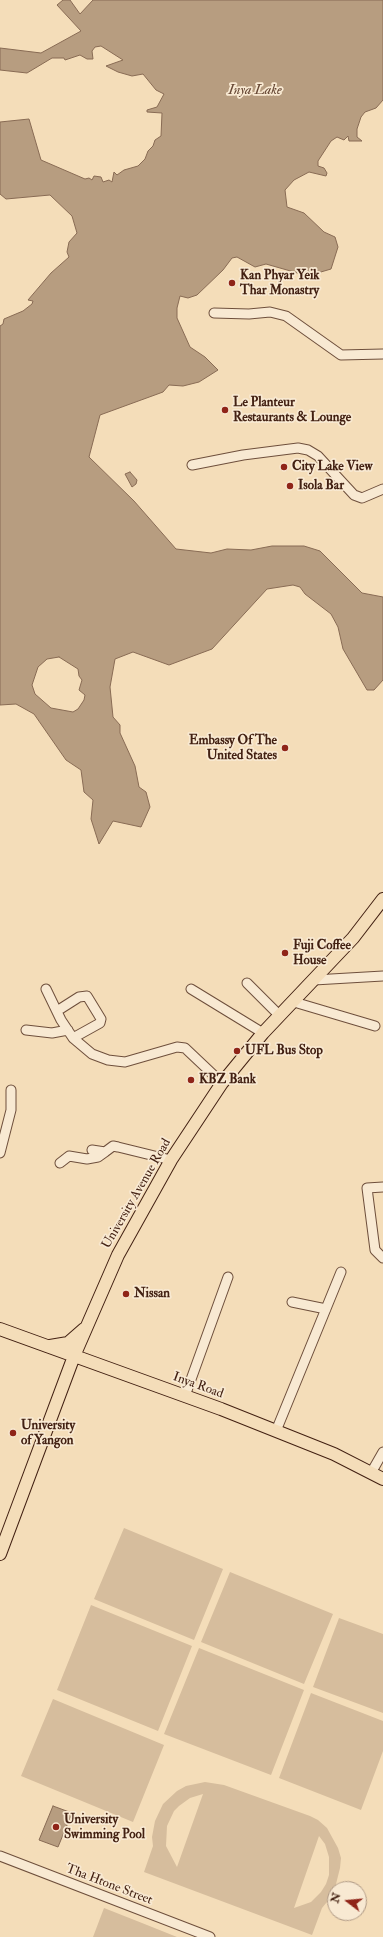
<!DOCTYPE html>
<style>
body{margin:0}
#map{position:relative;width:383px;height:1937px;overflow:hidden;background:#f4ddb9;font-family:"IM FELL Double Pica",serif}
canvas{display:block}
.north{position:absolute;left:327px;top:1881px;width:40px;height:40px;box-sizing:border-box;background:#f8e9d2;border:1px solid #af9985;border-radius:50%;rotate:286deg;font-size:11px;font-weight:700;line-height:16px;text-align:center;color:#422012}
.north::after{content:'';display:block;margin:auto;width:14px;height:18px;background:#8f2418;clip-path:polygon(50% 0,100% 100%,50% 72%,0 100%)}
</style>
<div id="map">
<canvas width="383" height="1937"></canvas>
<div class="north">N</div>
</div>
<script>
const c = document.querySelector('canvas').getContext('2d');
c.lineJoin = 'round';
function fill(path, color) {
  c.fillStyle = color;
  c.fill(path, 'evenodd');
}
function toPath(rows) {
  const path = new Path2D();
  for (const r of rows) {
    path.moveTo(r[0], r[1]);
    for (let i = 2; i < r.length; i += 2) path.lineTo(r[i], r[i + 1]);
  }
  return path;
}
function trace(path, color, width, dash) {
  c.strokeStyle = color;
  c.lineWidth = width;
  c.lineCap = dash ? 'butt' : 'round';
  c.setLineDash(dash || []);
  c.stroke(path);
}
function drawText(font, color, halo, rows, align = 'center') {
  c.font = font + ' "IM FELL Double Pica",serif';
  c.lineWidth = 3.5;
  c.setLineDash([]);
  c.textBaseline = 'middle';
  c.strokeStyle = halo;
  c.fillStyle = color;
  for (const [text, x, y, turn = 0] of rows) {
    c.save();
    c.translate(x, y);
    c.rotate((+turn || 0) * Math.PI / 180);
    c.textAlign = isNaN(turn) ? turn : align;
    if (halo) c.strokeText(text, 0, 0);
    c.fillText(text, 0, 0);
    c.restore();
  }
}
fill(toPath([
 [124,1528,223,1569,194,1640,94,1599],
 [230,1572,333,1614,304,1684,201,1642],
 [91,1605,192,1646,158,1731,57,1690],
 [339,1618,383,1634,383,1713,313,1687],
 [199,1648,304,1690,271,1775,164,1734],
 [311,1693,383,1721,383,1751,361,1810,279,1778],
 [53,1699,164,1745,133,1822,21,1776],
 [205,1782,224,1785,310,1816,318,1820,327,1828,338,1848,341,1858,340,1868,335,1888,331,1897,322,1908,312,1935,144,1872,153,1846,152,1837,155,1821,163,1804,177,1791,186,1786],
 [203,1794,177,1867,166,1846,167,1826,174,1811,179,1806,190,1798],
 [319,1836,325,1844,329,1857,329,1875,326,1884,321,1892,311,1902,294,1908],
 [104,1908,142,1923,177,1937,93,1937]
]), '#d6bd9d');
const water = toPath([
 [63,0,70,0,80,14,93,0,383,0,383,100,376,108,365,112,361,117,357,129,357,137,362,141,349,141,348,136,344,140,337,137,331,141,318,161,318,166,324,168,327,173,326,176,309,172,294,180,285,190,287,207,304,213,324,232,335,237,338,247,331,269,314,274,301,274,266,264,255,267,237,257,232,258,223,270,197,295,188,298,180,296,177,308,177,318,190,347,205,357,218,370,199,382,183,386,169,385,163,392,100,415,89,457,134,501,176,549,211,553,227,549,251,550,272,546,304,546,320,551,362,593,383,597,383,680,374,690,367,690,343,649,338,627,331,614,305,594,300,587,293,585,267,589,212,649,169,665,133,652,115,659,110,687,113,717,120,725,120,733,135,766,139,787,146,792,150,807,141,827,113,821,99,844,91,819,93,800,84,792,81,770,66,760,34,714,16,704,0,705,0,326,3,324,4,319,23,311,32,304,33,301,28,300,51,273,69,257,67,252,69,242,77,233,72,216,50,195,6,199,0,194,0,122,29,119,41,160,85,179,89,178,92,180,94,176,101,177,103,182,109,180,112,182,114,172,117,175,124,170,138,166,145,159,148,151,153,146,155,140,161,136,162,113,147,112,147,110,157,107,164,94,156,90,143,74,132,76,118,72,106,66,123,60,101,46,95,47,92,51,93,59,87,59,80,55,65,60,64,58,52,58,27,73,0,70,0,48,41,53,81,31,57,5,63,0],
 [59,657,78,669,79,676,82,680,79,690,85,695,84,700,78,709,73,712,51,708,35,694,32,685,38,667,47,659,59,657],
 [130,472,137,480,136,484,132,487,125,474,130,472],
 [53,1806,72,1813,58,1847,39,1840,53,1806]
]);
fill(water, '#b79d80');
trace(water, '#886b54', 1);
const minor = toPath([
 [214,313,249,314,270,312,286,316,341,355,383,354],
 [192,465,243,455,298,448,308,450,318,456,354,495,362,498,383,489],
 [314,980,383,976],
 [247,983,280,1016],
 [46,989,61,1020,73,1038,92,1054,108,1060,125,1062,177,1047,185,1048,222,1083],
 [191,989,263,1033],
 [294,1002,375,1026],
 [57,1011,79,997,87,996,98,1014,101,1019,100,1023,73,1038],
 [26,1030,52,1033,68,1030],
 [92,1150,105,1152,113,1146,118,1147,171,1160],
 [0,1153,11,1110,11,1090],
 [60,1163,69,1156,87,1159,98,1157,105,1152],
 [383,1187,367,1188,375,1250,383,1258],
 [292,1302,326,1309],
 [185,1396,228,1277],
 [276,1431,341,1272],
 [371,1473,383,1452],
 [0,1856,210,1937]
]);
const major = toPath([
 [0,1329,221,1409,334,1454,383,1479],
 [50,1346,68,1343,84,1329],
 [0,1554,74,1356,118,1255,171,1160,222,1083,263,1033,353,938,383,899]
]);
trace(minor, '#6e4f3c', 11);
trace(major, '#422012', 14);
trace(minor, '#f8e9d2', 9);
trace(major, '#f4ddb9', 12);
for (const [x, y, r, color] of [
 [232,283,4,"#8f2418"],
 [225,410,4,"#8f2418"],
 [284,467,4,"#8f2418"],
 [290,486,4,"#8f2418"],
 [285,748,4,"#8f2418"],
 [285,953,4,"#8f2418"],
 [237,1051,4,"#8f2418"],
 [191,1080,4,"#8f2418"],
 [126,1294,4,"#8f2418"],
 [13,1433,4,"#8f2418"],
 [56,1827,4,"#8f2418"]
]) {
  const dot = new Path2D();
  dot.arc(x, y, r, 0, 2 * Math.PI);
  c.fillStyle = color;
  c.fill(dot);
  trace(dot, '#f8e9d2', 1.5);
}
drawText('bold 13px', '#422012', '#f8e9d2', [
 ["Kan Phyar Yeik",240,276],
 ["Thar Monastry",240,291],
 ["Le Planteur",233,403],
 ["Restaurants & Lounge",233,418],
 ["City Lake View",292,467],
 ["Isola Bar",298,486],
 ["Embassy Of The",277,741,"right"],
 ["United States",277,756,"right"],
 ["Fuji Coffee",293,946],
 ["House",293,961],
 ["UFL Bus Stop",245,1051],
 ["KBZ Bank",199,1080],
 ["Nissan",134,1294],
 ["University",21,1426],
 ["of Yangon",21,1441],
 ["University",64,1820],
 ["Swimming Pool",64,1835]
], 'left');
drawText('13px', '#422012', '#f8e9d2', [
 ["University Avenue Road",137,1194,-60],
 ["Inya Road",198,1386,20],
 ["Tha Htone Street",109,1885,21]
]);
drawText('italic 14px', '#654633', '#f8e9d2', [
 ["Inya Lake",255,91]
]);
</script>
